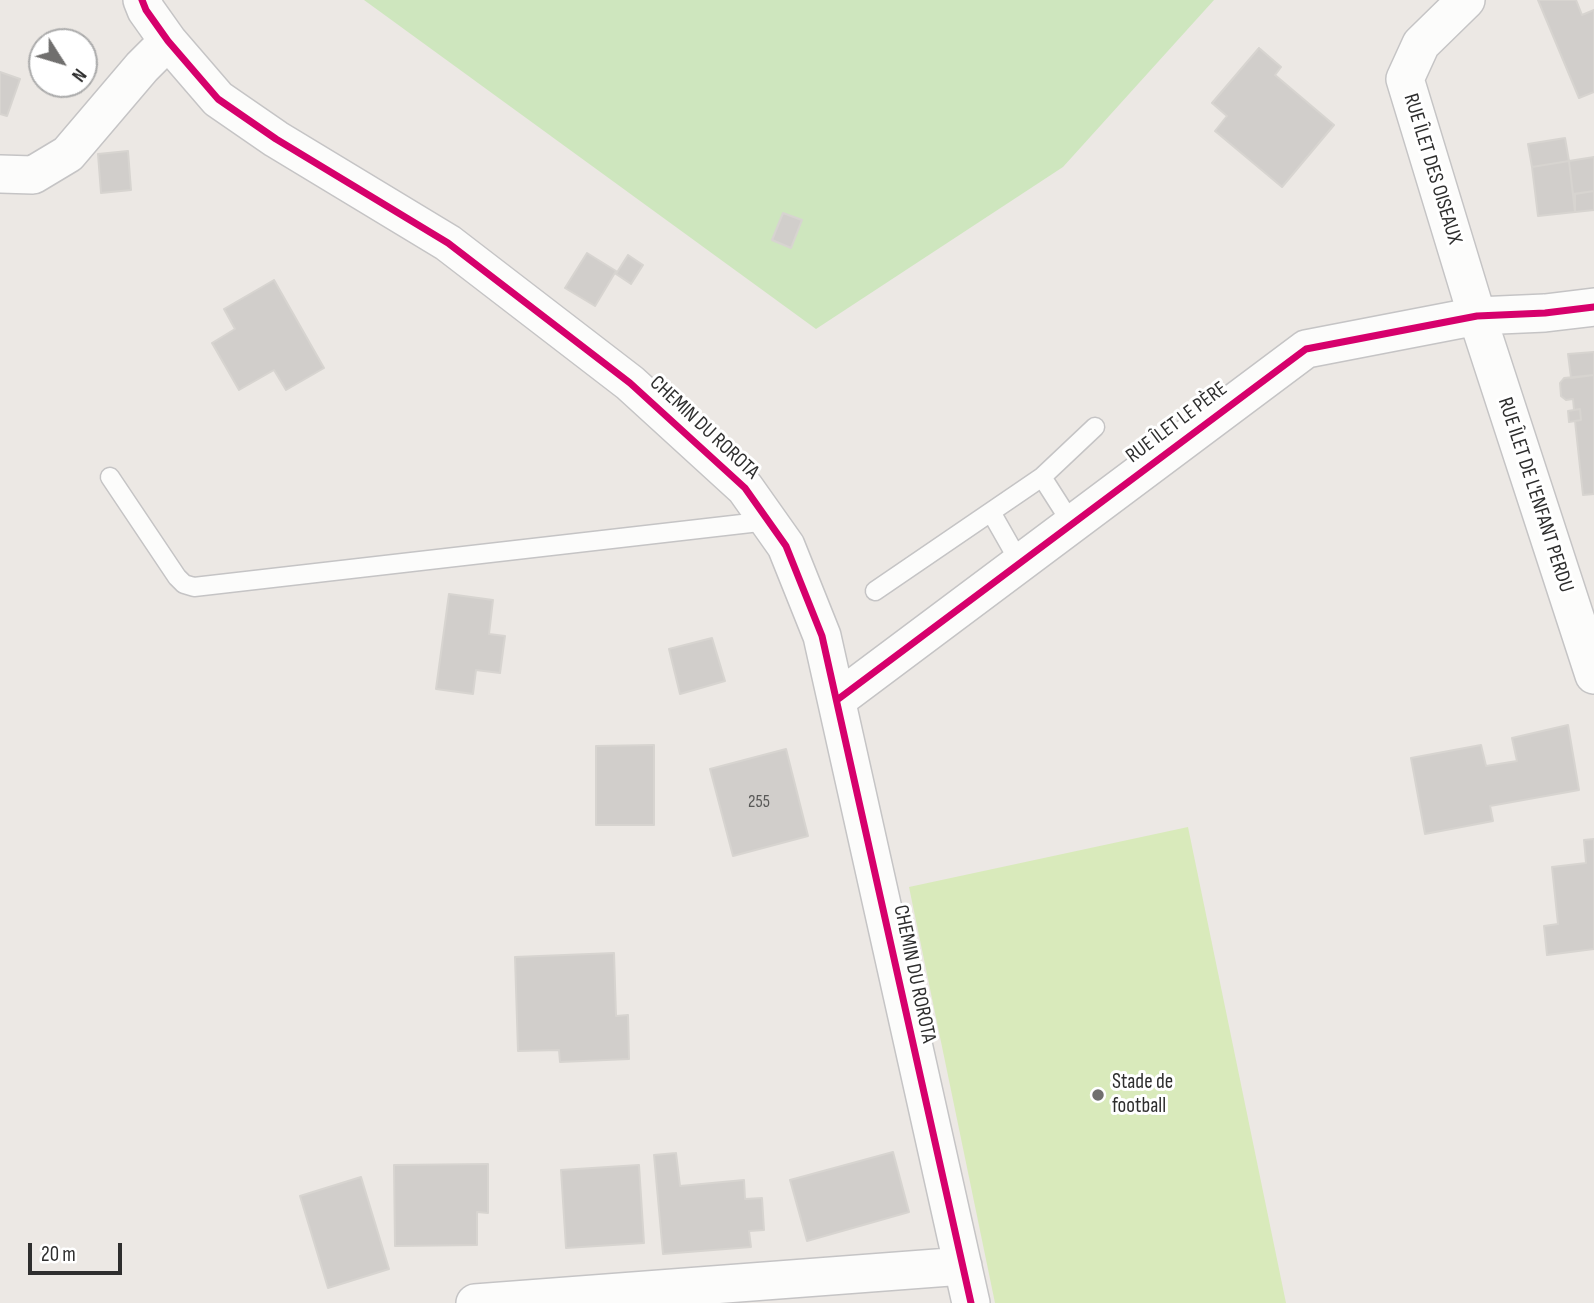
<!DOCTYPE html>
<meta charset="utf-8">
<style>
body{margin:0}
#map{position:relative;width:1594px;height:1303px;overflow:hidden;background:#ece8e4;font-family:"Sofia Sans Condensed",sans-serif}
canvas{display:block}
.north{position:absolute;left:28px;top:28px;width:70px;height:70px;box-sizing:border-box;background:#fff;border:2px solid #ababab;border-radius:50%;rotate:127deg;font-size:19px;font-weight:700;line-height:28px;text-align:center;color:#2e2e2e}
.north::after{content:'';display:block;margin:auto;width:24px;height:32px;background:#706f6e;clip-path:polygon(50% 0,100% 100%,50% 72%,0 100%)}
.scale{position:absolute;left:28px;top:1243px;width:94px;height:32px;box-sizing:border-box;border:4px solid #2e2e2e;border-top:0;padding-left:9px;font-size:21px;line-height:24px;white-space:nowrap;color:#2e2e2e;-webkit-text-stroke:5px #fff;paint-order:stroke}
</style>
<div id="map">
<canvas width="1594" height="1303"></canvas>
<div class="north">N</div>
<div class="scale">20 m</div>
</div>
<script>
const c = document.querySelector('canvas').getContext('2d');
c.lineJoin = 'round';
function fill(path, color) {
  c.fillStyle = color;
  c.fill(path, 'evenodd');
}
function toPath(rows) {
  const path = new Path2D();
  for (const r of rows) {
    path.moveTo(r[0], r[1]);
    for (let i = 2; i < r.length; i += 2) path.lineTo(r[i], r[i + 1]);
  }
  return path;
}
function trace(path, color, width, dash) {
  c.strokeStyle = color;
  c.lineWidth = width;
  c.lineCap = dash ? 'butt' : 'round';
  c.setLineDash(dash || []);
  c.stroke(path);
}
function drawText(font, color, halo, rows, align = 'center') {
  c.font = font + ' "Sofia Sans Condensed",sans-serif';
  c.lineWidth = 6;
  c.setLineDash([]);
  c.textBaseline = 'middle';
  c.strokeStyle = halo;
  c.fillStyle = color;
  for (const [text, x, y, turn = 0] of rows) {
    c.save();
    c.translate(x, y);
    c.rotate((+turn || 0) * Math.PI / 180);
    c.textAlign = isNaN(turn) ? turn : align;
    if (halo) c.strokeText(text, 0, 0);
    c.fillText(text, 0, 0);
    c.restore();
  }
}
fill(toPath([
 [364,0,1214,0,1063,167,816,329]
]), '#cee6be');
fill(toPath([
 [1188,827,1286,1303,995,1303,909,887]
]), '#d9eabb');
const building = toPath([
 [1538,0,1576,0,1582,15,1594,10,1594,92,1579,98,1538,0],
 [1259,48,1281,67,1275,75,1334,125,1282,187,1215,131,1227,116,1212,103,1259,48],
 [0,72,20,79,7,116,0,114,0,72],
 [1565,138,1569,161,1532,167,1528,144,1565,138],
 [128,151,131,190,101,193,98,154,128,151],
 [1594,157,1594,191,1573,194,1569,161,1594,157],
 [1569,161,1575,212,1538,216,1532,167,1569,161],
 [1594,191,1594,210,1575,212,1575,194,1594,191],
 [783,213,802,220,791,248,772,240,783,213],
 [587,253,616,271,595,306,565,288,587,253],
 [628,255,643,265,631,284,616,274,628,255],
 [274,280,324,368,286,390,274,370,239,390,212,343,235,329,224,309,274,280],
 [1594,352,1594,375,1571,378,1568,354,1594,352],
 [1594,375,1594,494,1583,495,1575,421,1581,420,1580,409,1574,410,1573,399,1566,400,1561,396,1560,383,1564,378,1594,375],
 [1580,409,1581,420,1569,422,1568,411,1580,409],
 [449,594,493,600,489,634,505,636,500,673,476,670,473,694,436,689,449,594],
 [712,638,725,681,680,694,669,649,712,638],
 [1568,725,1579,790,1490,806,1493,821,1425,834,1411,758,1481,745,1486,766,1517,761,1512,738,1568,725],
 [654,745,654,825,596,825,596,746,654,745],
 [786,749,808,836,733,856,710,769,786,749],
 [1594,839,1594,949,1547,955,1544,926,1558,924,1552,867,1586,863,1584,840,1594,839],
 [614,953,616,1016,628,1015,629,1059,560,1062,559,1050,518,1051,515,957,614,953],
 [893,1152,909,1212,807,1241,790,1180,893,1152],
 [676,1153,680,1186,744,1180,745,1199,762,1198,764,1230,749,1231,751,1247,663,1254,654,1155,676,1153],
 [488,1164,488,1213,477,1212,477,1245,395,1246,394,1165,488,1164],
 [639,1165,644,1243,566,1248,561,1170,639,1165],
 [361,1177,389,1269,328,1288,300,1196,361,1177]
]);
fill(building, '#d1cecb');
trace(building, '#d7d4d0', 2);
const lane = toPath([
 [110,477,177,577,184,584,194,587,768,521],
 [1042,477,1072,524],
 [991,512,1020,563],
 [875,591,1042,477,1095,427]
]);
const street = toPath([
 [142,0,146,10,168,41,218,99,276,139,448,243,630,383,745,488,786,546,822,636,971,1303],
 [1466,0,1421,44,1405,79,1477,316,1594,675],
 [0,174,33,175,68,154,142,67,168,41],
 [837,700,1306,349,1477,316,1545,313,1594,307],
 [475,1303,963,1266]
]);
trace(lane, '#c5c4c5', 21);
trace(street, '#c5c4c5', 40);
trace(lane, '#fcfcfb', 18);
trace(street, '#fcfcfb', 37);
trace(toPath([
 [142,0,146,10,168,41,218,99,276,139,448,243,630,383,745,488,786,546,822,636,971,1303],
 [837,700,1306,349,1477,316,1545,313,1594,307]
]), '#d6006c', 7);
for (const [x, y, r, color] of [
 [1098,1095,7,"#706f6e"]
]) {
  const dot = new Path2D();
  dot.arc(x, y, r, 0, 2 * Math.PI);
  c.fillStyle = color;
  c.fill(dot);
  trace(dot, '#fff', 2.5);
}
drawText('18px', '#585857', null, [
 ["255",759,802]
]);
drawText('21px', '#2e2e2e', '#fff', [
 ["RUE ÎLET DES OISEAUX",1432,169,73],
 ["RUE ÎLET LE PÈRE",1177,423,-37],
 ["CHEMIN DU ROROTA",704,428,43],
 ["RUE ÎLET DE L'ENFANT PERDU",1535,495,72],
 ["CHEMIN DU ROROTA",914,974,78]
]);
drawText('21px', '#2e2e2e', '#fff', [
 ["Stade de",1112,1083],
 ["football",1112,1107]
], 'left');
</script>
